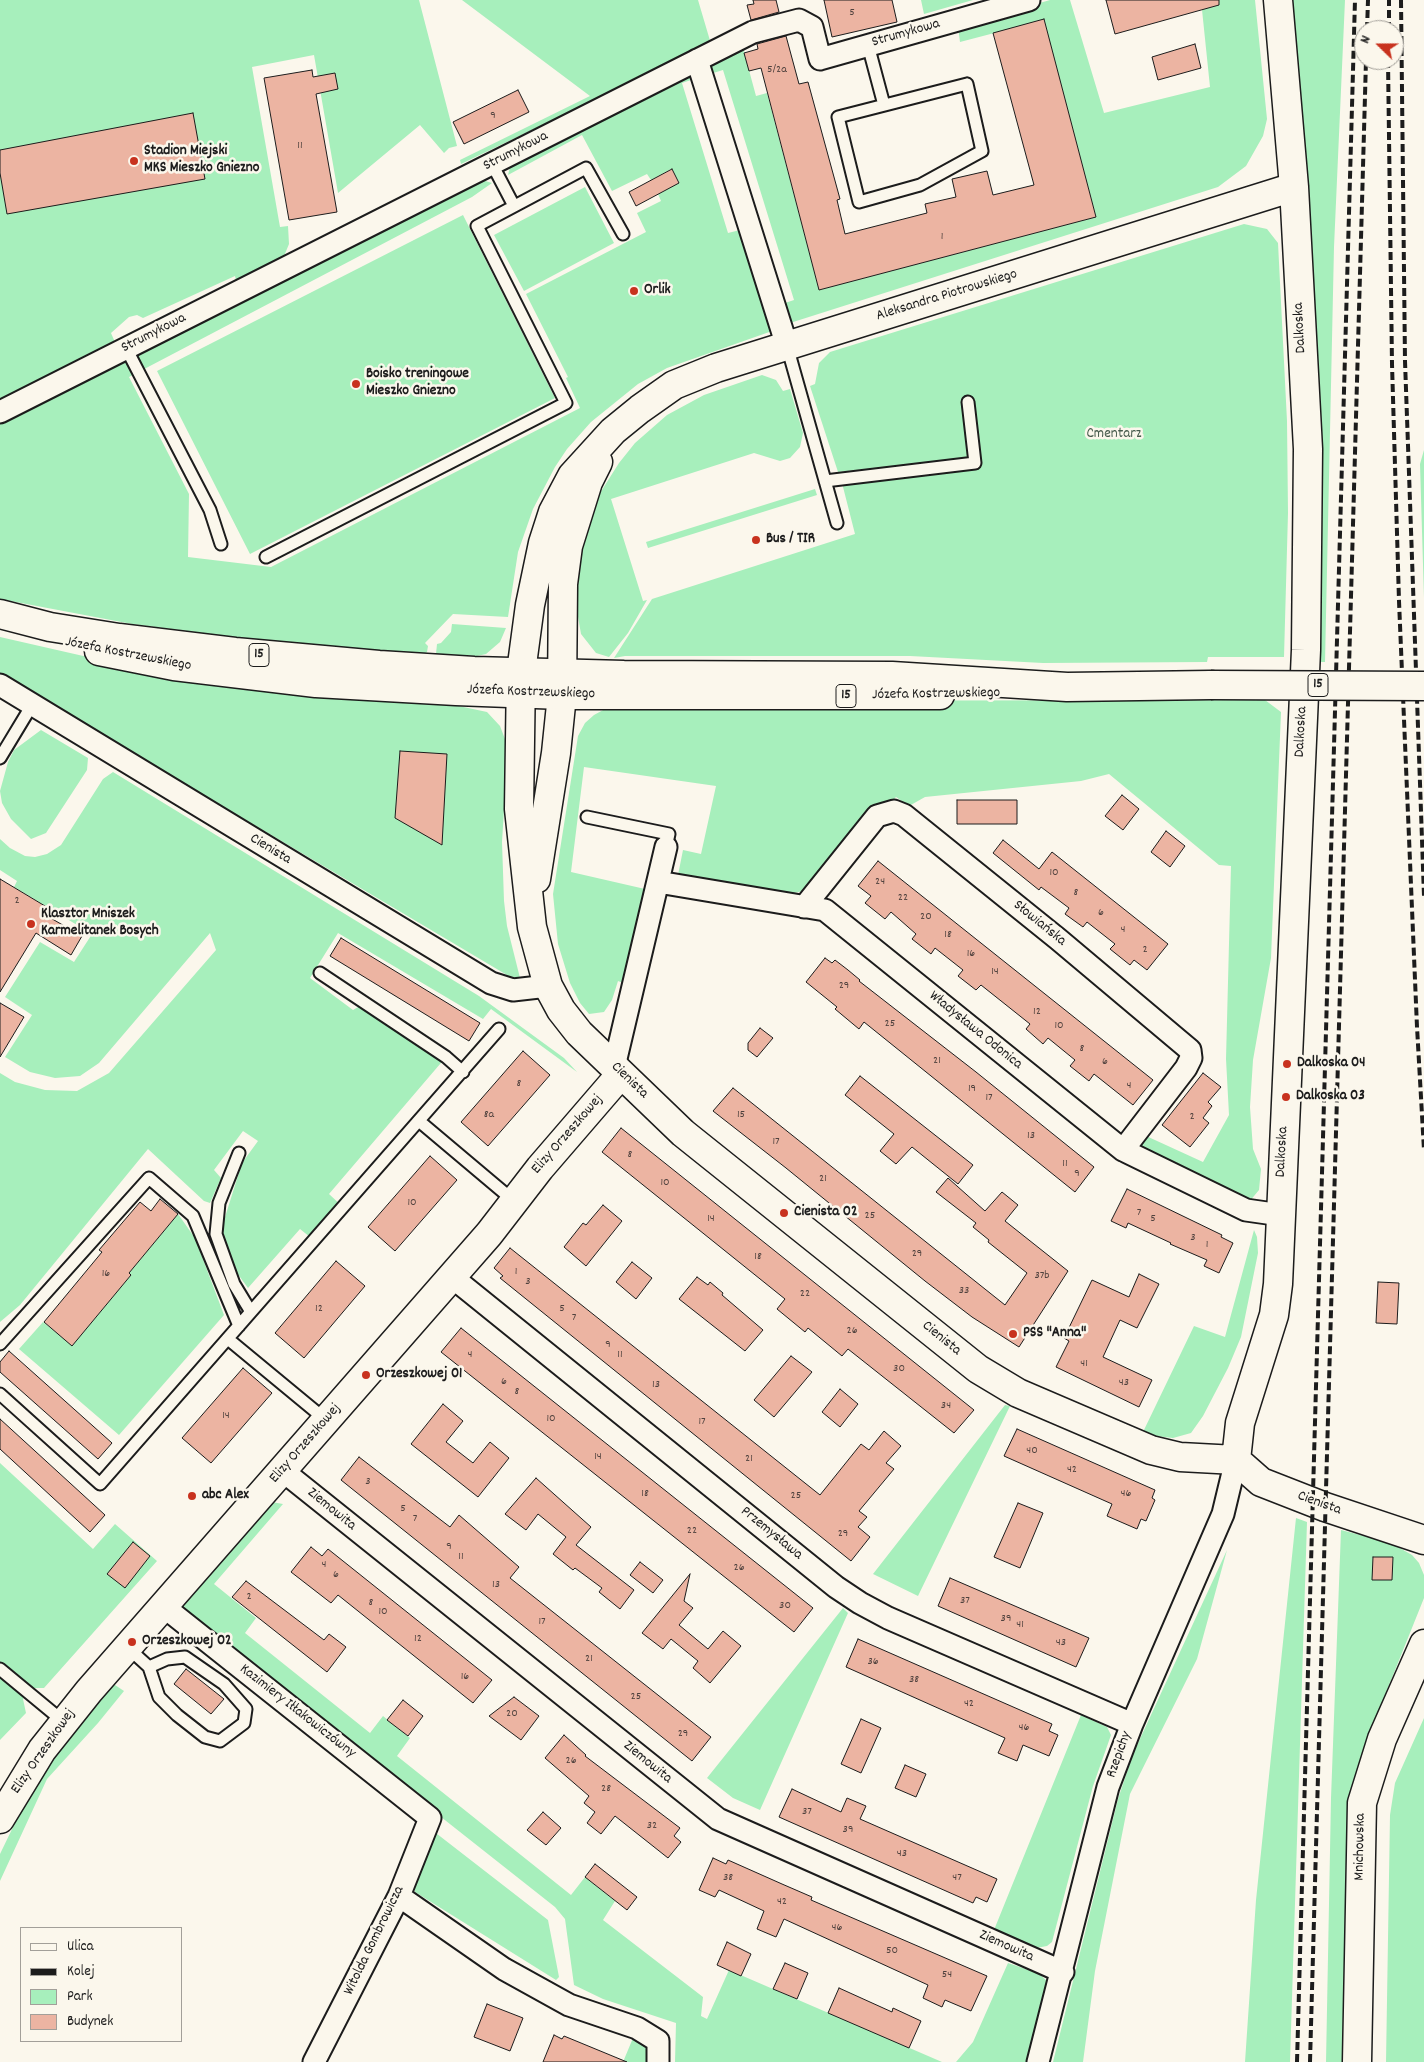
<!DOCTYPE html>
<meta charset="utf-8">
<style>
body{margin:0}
#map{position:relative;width:1424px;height:2062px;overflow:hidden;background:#fbf7ec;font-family:Dekko,sans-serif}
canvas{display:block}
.legend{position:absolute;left:20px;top:1927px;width:162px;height:115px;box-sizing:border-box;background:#fbf7ec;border:1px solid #a29f99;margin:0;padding:6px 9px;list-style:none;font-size:15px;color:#1c1c1c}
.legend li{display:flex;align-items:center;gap:10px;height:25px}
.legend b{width:25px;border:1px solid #a29f99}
.north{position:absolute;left:1354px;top:20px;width:50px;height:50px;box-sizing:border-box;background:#fbf7ec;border:1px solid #a29f99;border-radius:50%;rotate:292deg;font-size:14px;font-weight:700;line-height:20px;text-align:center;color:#1c1c1c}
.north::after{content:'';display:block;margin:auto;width:18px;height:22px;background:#c8321e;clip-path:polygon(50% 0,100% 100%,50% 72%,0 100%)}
</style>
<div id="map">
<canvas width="1424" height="2062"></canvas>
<ul class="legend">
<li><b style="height:6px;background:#fbf7ec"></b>Ulica</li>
<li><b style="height:6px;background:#1c1c1c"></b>Kolej</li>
<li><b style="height:14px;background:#a7efbc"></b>Park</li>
<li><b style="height:14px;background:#ecb4a2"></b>Budynek</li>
</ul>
<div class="north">N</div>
</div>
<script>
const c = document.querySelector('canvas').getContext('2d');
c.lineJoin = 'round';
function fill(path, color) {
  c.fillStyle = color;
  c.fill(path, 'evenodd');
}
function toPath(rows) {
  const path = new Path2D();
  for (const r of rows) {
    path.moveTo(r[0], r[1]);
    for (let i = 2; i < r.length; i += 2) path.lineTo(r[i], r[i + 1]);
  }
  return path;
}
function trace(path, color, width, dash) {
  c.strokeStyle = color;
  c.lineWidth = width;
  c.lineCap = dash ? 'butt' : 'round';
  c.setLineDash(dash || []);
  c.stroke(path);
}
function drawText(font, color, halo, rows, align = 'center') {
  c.font = font + ' Dekko,sans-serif';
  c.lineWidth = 5;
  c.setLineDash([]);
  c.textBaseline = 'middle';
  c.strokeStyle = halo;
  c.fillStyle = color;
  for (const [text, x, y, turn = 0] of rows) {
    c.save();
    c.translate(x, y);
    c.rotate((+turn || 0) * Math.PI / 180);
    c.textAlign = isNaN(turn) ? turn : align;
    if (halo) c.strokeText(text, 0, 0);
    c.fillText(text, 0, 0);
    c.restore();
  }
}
fill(toPath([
 [0,0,419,0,457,146,449,148,444,153,420,125,338,193,314,55,252,67,280,227,288,226,289,244,282,261,237,285,235,276,143,318,137,315,129,317,111,333,117,347,0,406],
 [462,0,698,0,711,44,461,164,460,160,590,96],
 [921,0,973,0,924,14],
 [1050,0,1070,0,1104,113,1210,87,1201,0,1255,0,1267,119,1263,136,1246,166,1218,187,790,323,782,304,794,300,723,70,710,74,707,66,743,48,756,96,767,93,819,290,1096,217,1044,20,960,42,958,27],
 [1291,0,1345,0,1334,247,1325,662,1316,662,1319,455,1312,258],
 [694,68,697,78,682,83,728,233,744,229,775,330,667,368,638,384,591,422,567,449,555,467,533,509,518,552,508,617,453,614,425,643,428,646,427,652,422,655,295,645,227,636,132,624,0,599,0,424,482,180,492,183,472,197,129,377,189,494,188,557,271,567,580,408,566,378,568,377,526,294,646,232,637,213,661,201,658,194,679,182,671,169,651,180,647,174,612,191,582,135,508,175,510,167],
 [585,187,614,243,524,291,494,235],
 [463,215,555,398,250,554,157,371],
 [1244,224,1267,229,1278,243,1287,421,1288,513,1284,657,1208,657,1207,662,1043,663,910,656,625,656,614,658,652,599,855,534,842,483,960,471,958,460,838,472,810,386,815,384,819,363,830,352],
 [762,375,776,380,783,391,790,389,803,433,800,447,790,458,780,461,754,453,611,499,643,601,647,600,628,633,609,657,596,653,581,634,576,605,578,560,592,512,600,493,619,463,635,443,667,415,704,395],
 [1424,450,1424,598,1420,464],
 [815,489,817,495,648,548,646,542],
 [452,624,506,628,500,642,486,654,477,656,436,654,437,644,441,643,451,632],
 [0,637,171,676,454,700,454,705,487,712,500,726,508,747,502,842,504,901,507,926,520,978,517,981,0,674],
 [1265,700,1281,712,1271,958,1253,1060,1250,1107,1253,1149,1261,1169,1259,1190,1249,1202,1140,1149,1139,1144,1144,1135,1203,1162,1229,1115,1226,1059,1231,866,1219,865,1109,774,1081,781,925,797,909,806,896,797,804,891,788,894,678,875,683,850,701,854,716,786,584,767,571,872,645,889,623,983,618,981,612,1000,604,1012,589,1014,580,1003,570,983,558,944,553,894,578,736,585,723,594,715,605,709,620,709,621,701],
 [41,730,88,758,87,770,46,833,31,839,11,819,2,803,0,791,8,762,14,750],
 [113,772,479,996,564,1058,577,1072,491,1009,483,1019,338,933,310,978,353,1010,365,1003,446,1057,329,1194,344,1208,315,1241,300,1229,248,1288,229,1262,220,1233,242,1163,258,1141,243,1131,214,1170,221,1178,210,1203,204,1201,148,1149,20,1305,0,1322,0,1073,15,1082,45,1090,77,1091,109,1073,216,950,210,933,99,1063,80,1076,55,1078,30,1072,5,1057,32,1015,5,997,40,942,74,962,92,934,14,887,17,881,0,870,0,839,10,848,25,856,35,857,47,854,61,845,103,779],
 [178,1214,195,1238,224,1315,119,1435,19,1349,43,1322,72,1345,131,1275,129,1273],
 [1254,1230,1257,1237,1258,1253,1241,1337,1228,1368,1203,1416,1191,1433,1173,1438,1155,1436,1143,1432,1194,1326,1225,1337],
 [1005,1405,1010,1406,918,1596,873,1574],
 [0,1463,93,1549,115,1524,157,1561,44,1688,31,1688,23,1699,26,1713,0,1740],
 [266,1501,283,1504,214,1584,256,1618,245,1633,370,1733,383,1716,410,1738,397,1756,571,1895,585,1877,615,1901,603,1920,703,1997,701,2016,707,2019,729,1970,942,2062,675,2062,676,2023,603,1999,574,1985,565,1919,555,1907,184,1614,180,1608,183,1599],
 [1296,1518,1307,1522,1290,2062,1245,2062,1256,1900],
 [1341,1530,1391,1543,1412,1555,1419,1563,1424,1575,1424,1598,1367,1740,1350,1809,1346,2062,1326,2062,1331,1798],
 [1227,1550,1197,1659,1130,1794,1095,1971,1083,2062,1053,2062,1118,1799,1133,1754],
 [843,1608,848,1613,760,1810,733,1798,707,1778],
 [112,1683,124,1691,98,1723,47,1779,0,1881,0,1854,43,1765],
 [1081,1715,1107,1727,1111,1735,1093,1786,1052,1942,1047,1946,1036,1948,994,1930],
 [1424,1718,1424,2062,1386,2062,1390,1815,1395,1783],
 [432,1830,548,1920,559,1977,556,1980,415,1892,411,1878],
 [1008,1963,1038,1973,1046,1980,1047,1987,1027,2062,956,2062,973,2042],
 [633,2038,654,2047,654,2062,623,2062]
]), '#a7efbc');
const building = toPath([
 [753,0,776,0,779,12,751,20,747,5,754,4,753,0],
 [824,0,892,0,897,22,832,37,824,0],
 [1106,0,1219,0,1219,5,1115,34,1106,0],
 [1044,19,1096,217,819,290,761,68,749,71,744,53,758,49,757,44,786,36,799,84,808,82,840,199,837,200,845,234,927,213,925,204,956,197,952,179,987,171,993,195,1034,185,993,33,1044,19],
 [1195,44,1201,68,1158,80,1152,57,1195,44],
 [312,70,313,77,335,73,338,89,316,94,337,212,289,220,264,78,312,70],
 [518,90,529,112,464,144,453,122,518,90],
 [193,113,205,179,7,214,0,173,0,150,193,113],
 [672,169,679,183,636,206,629,192,672,169],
 [400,751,447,754,442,845,395,818,400,751],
 [1122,795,1139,809,1123,830,1105,816,1122,795],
 [957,800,1017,800,1017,824,957,824,957,800],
 [1166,831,1185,846,1170,867,1151,852,1166,831],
 [1003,840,1039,869,1052,852,1168,944,1147,970,1134,960,1130,965,1110,949,1115,944,1087,922,1083,927,1065,914,1069,908,1041,887,1039,890,993,853,1003,840],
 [878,861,1153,1080,1133,1105,1094,1074,1089,1081,1070,1066,1075,1060,1048,1038,1043,1044,1026,1029,1030,1024,981,985,976,990,958,976,963,970,935,948,931,954,912,939,916,934,891,912,885,919,865,903,871,896,858,886,878,861],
 [0,879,50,909,47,916,82,936,71,955,36,933,0,992,0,879],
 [341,938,480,1023,469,1041,330,956,341,938],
 [825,958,832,963,835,960,848,970,860,980,859,981,976,1072,1094,1167,1075,1192,864,1022,859,1029,835,1009,837,1007,806,982,825,958],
 [0,1003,24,1017,0,1057,0,1003],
 [760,1028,773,1038,757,1057,748,1050,748,1043,760,1028],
 [523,1051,550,1075,488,1146,461,1122,523,1051],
 [1203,1073,1221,1087,1208,1102,1212,1106,1203,1118,1209,1123,1190,1147,1162,1125,1203,1073],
 [860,1076,973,1165,958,1184,912,1147,896,1164,880,1151,894,1134,845,1095,860,1076],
 [733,1088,1005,1305,1027,1273,988,1242,989,1240,973,1227,976,1223,936,1192,948,1178,985,1211,1002,1192,1018,1205,1005,1221,1068,1271,1019,1347,972,1317,925,1281,786,1168,713,1111,733,1088],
 [621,1128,974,1410,954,1433,848,1349,842,1356,808,1328,805,1332,777,1309,785,1299,602,1152,621,1128],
 [430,1156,457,1180,395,1251,368,1227,430,1156],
 [1127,1189,1222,1235,1221,1237,1233,1243,1219,1273,1204,1266,1207,1260,1170,1244,1171,1243,1128,1223,1126,1228,1111,1221,1127,1189],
 [160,1199,178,1214,129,1273,131,1275,72,1346,44,1322,102,1252,99,1250,140,1202,151,1211,160,1199],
 [603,1205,622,1221,586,1266,564,1247,583,1223,586,1225,603,1205],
 [510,1248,820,1495,861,1444,869,1450,884,1431,901,1446,886,1463,894,1469,859,1511,867,1517,858,1527,870,1537,851,1561,500,1278,503,1276,494,1268,510,1248],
 [336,1261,365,1286,304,1358,275,1333,336,1261],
 [632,1262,652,1278,636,1299,616,1282,632,1262],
 [1139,1274,1159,1284,1137,1328,1120,1320,1103,1357,1152,1380,1139,1407,1056,1367,1069,1341,1064,1338,1092,1280,1129,1297,1139,1274],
 [697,1277,708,1285,710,1282,723,1293,722,1295,763,1330,745,1351,679,1299,697,1277],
 [1378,1282,1399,1283,1397,1324,1376,1323,1378,1282],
 [461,1328,813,1608,794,1632,441,1352,461,1328],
 [9,1351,112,1443,98,1459,0,1372,0,1362,9,1351],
 [791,1356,812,1372,774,1417,754,1400,791,1356],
 [243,1368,272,1393,211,1463,182,1438,243,1368],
 [840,1389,858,1404,840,1427,822,1412,840,1389],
 [443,1404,463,1421,446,1442,473,1463,490,1442,509,1458,478,1497,411,1444,443,1404],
 [0,1419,105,1515,90,1532,0,1449,0,1419],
 [1017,1429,1155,1490,1152,1498,1155,1500,1146,1521,1141,1519,1137,1529,1107,1516,1112,1504,1004,1456,1017,1429],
 [359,1457,450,1527,459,1515,519,1567,510,1578,711,1737,692,1761,341,1480,359,1457],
 [536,1478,591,1527,576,1545,634,1590,620,1609,599,1592,602,1588,575,1568,573,1570,553,1554,566,1537,538,1514,526,1530,505,1514,536,1478],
 [1018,1503,1043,1513,1020,1568,994,1557,1018,1503],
 [133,1542,150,1556,125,1588,107,1574,133,1542],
 [311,1547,322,1556,328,1549,492,1680,473,1703,338,1595,331,1603,291,1572,311,1547],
 [1373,1557,1393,1557,1392,1580,1372,1580,1373,1557],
 [640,1562,663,1580,653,1593,630,1575,640,1562],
 [690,1574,684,1601,693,1608,679,1625,708,1649,723,1631,741,1646,710,1683,693,1668,698,1661,671,1639,663,1649,642,1633,690,1574],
 [950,1578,1089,1638,1076,1667,938,1606,950,1578],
 [246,1581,324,1640,329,1634,346,1647,327,1672,232,1597,246,1581],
 [858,1639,1052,1724,1049,1731,1058,1735,1049,1756,1023,1745,1017,1761,998,1753,1005,1738,846,1667,858,1639],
 [186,1669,224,1699,211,1714,174,1684,186,1669],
 [514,1697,539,1716,521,1740,489,1716,514,1697],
 [403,1700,423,1716,408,1736,387,1720,403,1700],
 [861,1719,881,1728,861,1773,841,1764,861,1719],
 [564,1735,586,1755,585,1756,680,1828,674,1836,681,1842,668,1858,615,1816,601,1834,587,1823,595,1812,584,1803,589,1796,545,1758,564,1735],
 [905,1765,926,1774,916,1797,895,1788,905,1765],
 [792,1789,841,1812,847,1798,866,1806,860,1819,997,1879,987,1902,976,1897,973,1903,779,1817,792,1789],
 [543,1812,561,1828,546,1845,527,1830,543,1812],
 [713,1858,726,1864,728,1860,782,1884,812,1897,811,1900,987,1976,971,2011,945,2000,942,2007,923,1998,928,1985,784,1919,776,1937,757,1929,764,1911,719,1890,715,1897,699,1890,713,1858],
 [595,1864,637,1897,627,1910,585,1877,595,1864],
 [727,1942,751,1954,741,1976,717,1965,727,1942],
 [785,1963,808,1973,797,1999,773,1989,785,1963],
 [839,1988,892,2012,893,2008,921,2021,909,2048,828,2013,839,1988],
 [487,2004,523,2018,510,2051,474,2037,487,2004],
 [554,2035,562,2039,564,2036,627,2062,543,2062,554,2035]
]);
fill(building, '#ecb4a2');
trace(building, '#1c1c1c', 1);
const lane = toPath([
 [868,45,884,105],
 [967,84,982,151,920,185,859,202,838,117,967,84],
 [492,164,514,206],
 [787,346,837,523],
 [126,348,210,510,221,544],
 [825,481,975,463,968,402],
 [266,557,566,403,477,226,586,168,623,234],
 [0,758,32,705],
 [587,817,669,834,666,847],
 [320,973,446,1057,463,1072],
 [419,1121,514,1201],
 [239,1153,219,1203,216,1234,234,1284,251,1312],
 [228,1339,326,1420],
 [0,1344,149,1178,193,1216,239,1326],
 [0,1394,100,1484,499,1029],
 [127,1647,149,1667,159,1697,177,1715,205,1737,220,1741,244,1723,246,1709,224,1684,185,1657,167,1659,149,1667],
 [0,1669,64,1722]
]);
const street = toPath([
 [697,60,787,346],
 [0,412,753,32,799,20,812,27,820,59,1029,0],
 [0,685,491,983,513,990,548,986],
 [658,882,825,910,1123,1150,1246,1210,1281,1215],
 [804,907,877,816,894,811,904,815,1058,939,1190,1050,1191,1058,1186,1068,1123,1150],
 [614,1067,666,847],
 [452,1277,836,1587,860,1603,888,1618,1132,1724],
 [283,1471,718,1819,1063,1972],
 [163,1606,430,1818,399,1896,314,2062],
 [399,1896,504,1969,569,2005,637,2028,658,2041,658,2062],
 [1038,2062,1108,1787,1132,1724,1223,1514,1236,1460]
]);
const secondary = toPath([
 [1294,187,716,368,674,385,640,409,613,431,572,476,553,512,543,543,530,605,521,672,519,809,532,927,548,986,561,1010,579,1033,683,1133,978,1369,1018,1393,1151,1450,1180,1457,1236,1460,1261,1482,1325,1507,1424,1540],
 [536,879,556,753,562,695,563,584,568,546,588,482,598,462],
 [1236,1460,1240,1423,1274,1315,1278,1284,1306,650,1308,449,1294,187,1278,0],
 [0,1819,42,1750,89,1691,489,1234,540,1168,621,1074],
 [1357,2062,1362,1803,1382,1739,1424,1644]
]);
const primary = toPath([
 [0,614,50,627,119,638,235,652,379,665,474,671,624,675,892,676,1067,687,1211,685],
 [99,651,174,666,316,683,456,691,562,695,940,695]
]);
trace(lane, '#1c1c1c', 15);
trace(street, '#1c1c1c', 25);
trace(secondary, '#1c1c1c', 31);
trace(primary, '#1c1c1c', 31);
trace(lane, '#fbf7ec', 11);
trace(street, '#fbf7ec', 21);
trace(secondary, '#fbf7ec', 28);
trace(primary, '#fbf7ec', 28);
trace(toPath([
 [1401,0,1405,361,1424,896],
 [1367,30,1368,0],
 [1389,30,1389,0],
 [1388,60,1392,364,1399,601,1417,1027,1424,1150],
 [1297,2062,1355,0],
 [1310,2062,1366,60]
]), '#1c1c1c', 4, [8, 4]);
const primaryBridge = toPath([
 [1211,685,1424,686]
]);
trace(primaryBridge, '#1c1c1c', 31, []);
trace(primaryBridge, '#fbf7ec', 28);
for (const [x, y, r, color] of [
 [134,161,5,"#c8321e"],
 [634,291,5,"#c8321e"],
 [356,384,5,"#c8321e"],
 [756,540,5,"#c8321e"],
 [31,924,5,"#c8321e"],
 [1287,1064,5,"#c8321e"],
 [1286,1097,5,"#c8321e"],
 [784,1213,5,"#c8321e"],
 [1013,1334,5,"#c8321e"],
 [366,1375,5,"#c8321e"],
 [192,1496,5,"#c8321e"],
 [132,1642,5,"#c8321e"]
]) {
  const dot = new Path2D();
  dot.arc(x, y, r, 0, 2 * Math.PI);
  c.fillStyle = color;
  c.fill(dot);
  trace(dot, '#fbf7ec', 2);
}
drawText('12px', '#50423e', null, [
 ["5",852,13],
 ["5/2a",777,70],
 ["9",493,116],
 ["11",300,146],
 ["1",942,237],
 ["10",1054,873],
 ["24",880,882],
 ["8",1076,893],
 ["22",903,898],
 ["2",17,901],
 ["6",1101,913],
 ["20",926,917],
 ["4",1123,930],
 ["18",948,935],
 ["2",1145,950],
 ["16",971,954],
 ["14",995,972],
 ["29",844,986],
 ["12",1037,1012],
 ["25",890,1024],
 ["10",1059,1026],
 ["8",1082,1049],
 ["21",937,1061],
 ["6",1105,1062],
 ["8",519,1084],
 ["4",1129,1086],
 ["19",972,1089],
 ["17",989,1098],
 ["8a",489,1115],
 ["15",741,1115],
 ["2",1192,1117],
 ["13",1031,1136],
 ["17",776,1142],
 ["8",630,1155],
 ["11",1065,1164],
 ["9",1077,1174],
 ["21",823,1179],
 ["10",665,1183],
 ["10",412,1203],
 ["7",1139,1213],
 ["25",870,1216],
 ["14",711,1219],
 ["5",1153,1219],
 ["3",1193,1238],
 ["1",1207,1245],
 ["29",917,1254],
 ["18",758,1257],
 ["1",516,1272],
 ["16",106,1274],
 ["37b",1042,1276],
 ["3",528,1282],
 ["33",964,1291],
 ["22",805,1294],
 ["12",319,1309],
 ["5",562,1309],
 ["7",574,1318],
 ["26",852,1331],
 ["9",608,1345],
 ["4",470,1355],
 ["11",620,1355],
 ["41",1084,1364],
 ["30",899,1369],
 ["6",504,1382],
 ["43",1124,1383],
 ["13",656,1385],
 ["8",517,1392],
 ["34",946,1406],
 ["14",226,1416],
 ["10",551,1419],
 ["17",702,1422],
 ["40",1032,1451],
 ["14",598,1457],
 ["21",749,1459],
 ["42",1072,1470],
 ["3",368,1482],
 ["18",645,1494],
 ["46",1126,1494],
 ["25",796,1496],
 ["5",403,1509],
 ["7",415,1519],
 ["22",692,1531],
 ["29",843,1534],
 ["9",449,1547],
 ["11",461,1557],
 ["4",324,1565],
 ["26",739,1568],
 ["6",336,1575],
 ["13",496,1585],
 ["2",249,1597],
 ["37",965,1601],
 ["8",371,1603],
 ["30",785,1606],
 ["10",383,1612],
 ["39",1006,1619],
 ["17",542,1622],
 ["41",1020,1625],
 ["12",418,1639],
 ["43",1061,1643],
 ["21",589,1659],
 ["36",873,1662],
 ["16",465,1677],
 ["38",914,1680],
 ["25",636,1697],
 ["42",969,1704],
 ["20",512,1714],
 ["46",1024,1728],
 ["29",683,1734],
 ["26",571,1761],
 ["28",606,1789],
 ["37",807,1812],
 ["32",652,1826],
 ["39",848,1830],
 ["43",902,1854],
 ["38",728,1878],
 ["47",957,1878],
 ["42",782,1902],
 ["46",837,1928],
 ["50",892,1951],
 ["54",947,1975]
]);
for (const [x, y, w] of [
 [259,655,20],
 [1318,685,20],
 [846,696,20]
]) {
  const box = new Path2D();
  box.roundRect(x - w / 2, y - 11.5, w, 23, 4);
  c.fillStyle = '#fbf7ec';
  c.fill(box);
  trace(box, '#1c1c1c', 1);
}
drawText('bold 14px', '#1c1c1c', null, [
 ["15",259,655],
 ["15",1318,685],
 ["15",846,696]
]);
drawText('15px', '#1c1c1c', '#fbf7ec', [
 ["Strumykowa",906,34,-16],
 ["Strumykowa",516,152,-27],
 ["Aleksandra Piotrowskiego",947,296,-17],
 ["Dalkoska",1301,328,-93],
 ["Strumykowa",154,334,-27],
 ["Józefa Kostrzewskiego",128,655,11],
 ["Józefa Kostrzewskiego",531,693,2],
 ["Józefa Kostrzewskiego",936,695,-1],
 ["Dalkoska",1302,732,-87],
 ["Cienista",270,850,31],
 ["Słowiańska",1039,924,39],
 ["Władysława Odonica",975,1031,39],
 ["Cienista",629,1081,44],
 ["Elizy Orzeszkowej",568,1135,-49],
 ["Dalkoska",1283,1152,-87],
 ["Cienista",941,1339,39],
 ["Elizy Orzeszkowej",306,1444,-49],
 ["Cienista",1319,1504,20],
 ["Ziemowita",331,1510,39],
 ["Przemysława",771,1534,39],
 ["Kazimiery Iłłakowiczówny",297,1712,38],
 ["Elizy Orzeszkowej",44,1752,-55],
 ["Rzepichy",1120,1755,-70],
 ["Ziemowita",647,1763,39],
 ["Mnichowska",1361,1847,-89],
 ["Witolda Gombrowicza",375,1941,-64],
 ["Ziemowita",1006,1947,24]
]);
drawText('bold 15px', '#1c1c1c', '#fbf7ec', [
 ["Stadion Miejski",144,152],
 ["MKS Mieszko Gniezno",144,169],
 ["Orlik",644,291],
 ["Boisko treningowe",366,375],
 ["Mieszko Gniezno",366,392],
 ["Bus / TIR",766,540],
 ["Klasztor Mniszek",41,915],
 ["Karmelitanek Bosych",41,932],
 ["Dalkoska 04",1297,1064],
 ["Dalkoska 03",1296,1097],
 ["Cienista 02",794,1213],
 ["PSS \"Anna\"",1023,1334],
 ["Orzeszkowej 01",376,1375],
 ["abc Alex",202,1496],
 ["Orzeszkowej 02",142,1642]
], 'left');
drawText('15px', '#465b4c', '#fbf7ec', [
 ["Cmentarz",1114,435]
]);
</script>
